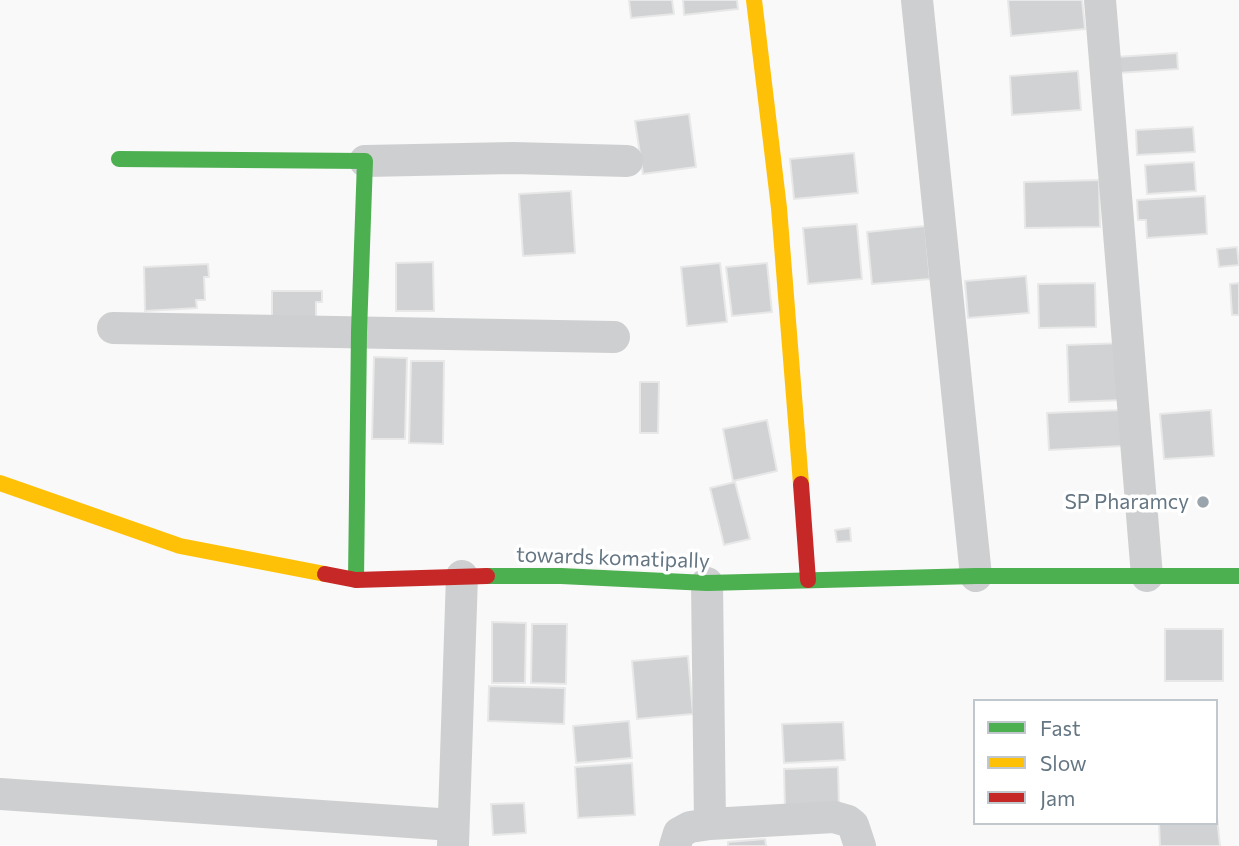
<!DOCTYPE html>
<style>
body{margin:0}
#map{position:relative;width:1239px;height:846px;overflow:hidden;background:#f9f9f9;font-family:Commissioner,sans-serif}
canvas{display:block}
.legend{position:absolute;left:973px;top:699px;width:245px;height:126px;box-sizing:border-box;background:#fff;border:2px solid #c1c8cd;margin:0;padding:9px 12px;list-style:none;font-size:21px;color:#657683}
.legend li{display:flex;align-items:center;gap:14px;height:35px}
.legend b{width:35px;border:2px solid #c1c8cd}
</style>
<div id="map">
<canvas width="1239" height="846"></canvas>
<ul class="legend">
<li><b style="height:9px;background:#4caf50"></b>Fast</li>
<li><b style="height:9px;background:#ffc107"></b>Slow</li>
<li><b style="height:9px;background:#c62828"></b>Jam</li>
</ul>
</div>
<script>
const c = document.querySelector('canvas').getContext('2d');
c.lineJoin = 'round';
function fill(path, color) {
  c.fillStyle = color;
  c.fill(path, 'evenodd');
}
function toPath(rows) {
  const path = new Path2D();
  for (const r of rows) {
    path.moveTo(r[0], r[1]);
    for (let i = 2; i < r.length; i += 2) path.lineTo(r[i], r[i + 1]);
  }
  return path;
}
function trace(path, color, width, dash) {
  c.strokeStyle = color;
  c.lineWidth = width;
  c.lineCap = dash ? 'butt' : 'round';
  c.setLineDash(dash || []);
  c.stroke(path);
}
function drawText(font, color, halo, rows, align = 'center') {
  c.font = font + ' Commissioner,sans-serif';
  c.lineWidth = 7;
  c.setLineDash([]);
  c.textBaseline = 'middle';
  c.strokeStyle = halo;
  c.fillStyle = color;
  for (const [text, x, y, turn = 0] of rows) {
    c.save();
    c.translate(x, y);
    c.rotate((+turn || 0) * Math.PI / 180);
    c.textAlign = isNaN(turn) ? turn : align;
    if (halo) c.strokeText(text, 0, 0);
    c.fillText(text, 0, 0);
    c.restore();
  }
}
const building = toPath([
 [629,0,672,0,674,14,631,18,629,0],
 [683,0,737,0,738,9,684,15,683,0],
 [1008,0,1082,0,1085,29,1011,36,1008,0],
 [1177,53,1178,69,1118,73,1116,57,1177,53],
 [1078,71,1081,110,1012,115,1010,76,1078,71],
 [689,114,696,167,643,174,635,121,689,114],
 [1193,127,1195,152,1137,155,1136,130,1193,127],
 [854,153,858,193,794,199,790,159,854,153],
 [1194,162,1196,191,1147,194,1145,165,1194,162],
 [1099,180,1100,227,1025,228,1024,182,1099,180],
 [571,191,575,253,523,256,519,194,571,191],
 [1205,196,1207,234,1147,238,1146,220,1138,220,1137,200,1205,196],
 [857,224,862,279,808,284,803,228,857,224],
 [925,226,930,279,872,284,867,232,925,226],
 [1237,247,1239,265,1219,267,1217,249,1237,247],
 [433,262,434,311,396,311,396,263,433,262],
 [720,263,727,322,687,326,681,267,720,263],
 [767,263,772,312,732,316,726,267,767,263],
 [208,264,209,277,204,277,205,300,196,300,197,308,145,311,144,267,208,264],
 [1026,276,1029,313,968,318,965,281,1026,276],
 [1095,283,1096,327,1039,328,1038,284,1095,283],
 [1239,283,1239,315,1232,315,1230,284,1239,283],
 [272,291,322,291,322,302,316,302,316,319,272,318,272,291],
 [1123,343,1125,400,1069,402,1067,345,1123,343],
 [374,357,407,358,405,439,372,439,374,357],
 [411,361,444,361,443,444,409,443,411,361],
 [640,382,659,382,658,433,640,433,640,382],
 [1121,410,1123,446,1049,450,1047,413,1121,410],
 [1211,410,1214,456,1164,459,1160,414,1211,410],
 [767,420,777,471,733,481,723,429,767,420],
 [735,482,750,539,724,545,710,488,735,482],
 [850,528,851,541,837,542,835,530,850,528],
 [492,622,526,623,525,683,492,683,492,622],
 [532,624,567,624,566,684,531,683,532,624],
 [1165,629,1223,629,1223,681,1165,681,1165,629],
 [688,656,693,714,637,719,632,661,688,656],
 [489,686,565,688,564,724,488,721,489,686],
 [629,721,632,758,576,763,573,726,629,721],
 [843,722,845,760,784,763,782,724,843,722],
 [632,763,635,815,578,818,575,767,632,763],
 [838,767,839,807,785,809,784,769,838,767],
 [524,803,526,833,493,835,491,804,524,803],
 [1216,807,1220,846,1160,846,1159,823,1216,823,1216,807],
 [765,839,766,846,728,846,728,842,765,839]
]);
fill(building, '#d0d2d3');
trace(building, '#e8e8e8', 2);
trace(toPath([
 [917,0,976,576],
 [1100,0,1147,576],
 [365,161,513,158,627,161],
 [113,328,614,337],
 [707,583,710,824],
 [0,794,453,825],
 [453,845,462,576],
 [675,846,679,833,690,827,710,824,834,817,848,821,853,825,860,846]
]), '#cecfd0', 32);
trace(toPath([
 [119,159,365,161,359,332,356,580],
 [487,576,561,576,707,583,976,576,1239,576]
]), '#4caf50', 16);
trace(toPath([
 [754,0,779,208,801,484],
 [0,483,180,546,325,574]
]), '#ffc107', 16);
trace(toPath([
 [801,484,808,580],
 [325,574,356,580,487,576]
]), '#c62828', 16);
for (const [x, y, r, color] of [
 [1203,502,7,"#99a4ac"]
]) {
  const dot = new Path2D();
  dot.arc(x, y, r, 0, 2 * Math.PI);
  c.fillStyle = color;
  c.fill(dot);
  trace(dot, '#fff', 2.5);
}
drawText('21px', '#657683', '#fff', [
 ["SP Pharamcy",1189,502]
], 'right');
drawText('21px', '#657683', '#fff', [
 ["towards komatipally",613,558,2]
]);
</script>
